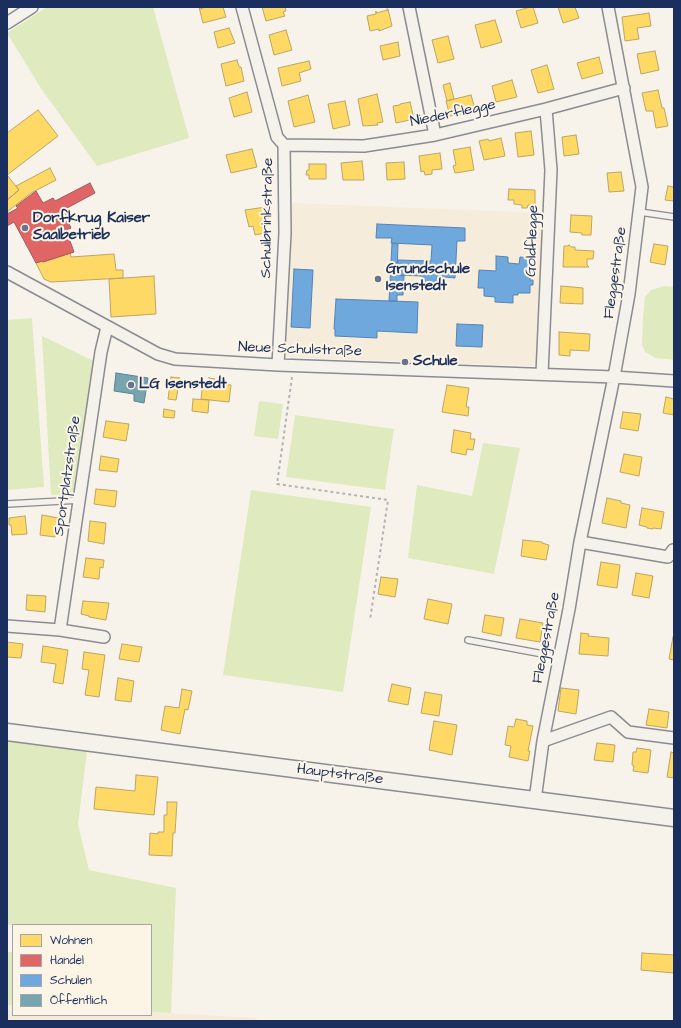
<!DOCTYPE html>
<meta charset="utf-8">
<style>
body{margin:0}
#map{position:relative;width:681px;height:1028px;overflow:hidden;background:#f7f3ea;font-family:"Architects Daughter",sans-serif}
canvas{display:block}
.frame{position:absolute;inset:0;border:8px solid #1b2f5e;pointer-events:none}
.legend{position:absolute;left:12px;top:924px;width:140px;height:92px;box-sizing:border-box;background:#fcf5e5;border:1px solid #a2a6af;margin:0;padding:5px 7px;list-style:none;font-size:12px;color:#1b2f5e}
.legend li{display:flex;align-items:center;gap:8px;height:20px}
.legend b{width:20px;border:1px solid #a2a6af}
</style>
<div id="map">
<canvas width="681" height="1028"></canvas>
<div class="frame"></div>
<ul class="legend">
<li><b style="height:11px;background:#ffd966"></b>Wohnen</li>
<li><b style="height:11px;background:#e06666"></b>Handel</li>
<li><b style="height:11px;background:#6fa8dc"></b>Schulen</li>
<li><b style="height:11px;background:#76a5af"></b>Öffentlich</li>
</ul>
</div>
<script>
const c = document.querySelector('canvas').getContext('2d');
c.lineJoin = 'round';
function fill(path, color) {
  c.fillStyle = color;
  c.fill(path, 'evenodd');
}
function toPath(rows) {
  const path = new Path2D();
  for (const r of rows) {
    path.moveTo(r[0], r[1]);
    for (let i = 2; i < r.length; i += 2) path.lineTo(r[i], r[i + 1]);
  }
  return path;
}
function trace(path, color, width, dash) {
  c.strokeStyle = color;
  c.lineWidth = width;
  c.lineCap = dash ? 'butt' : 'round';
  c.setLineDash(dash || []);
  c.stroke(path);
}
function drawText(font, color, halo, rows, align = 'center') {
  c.font = font + ' "Architects Daughter",sans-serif';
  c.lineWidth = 4;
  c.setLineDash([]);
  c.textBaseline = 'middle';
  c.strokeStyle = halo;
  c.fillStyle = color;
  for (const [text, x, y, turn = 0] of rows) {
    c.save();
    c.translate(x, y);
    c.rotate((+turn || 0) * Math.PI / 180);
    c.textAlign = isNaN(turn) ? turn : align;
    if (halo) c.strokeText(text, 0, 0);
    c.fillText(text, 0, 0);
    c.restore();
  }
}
fill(toPath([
 [291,203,546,213,539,360,536,364,531,366,284,357],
 [7,1005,13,1005,13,1015,151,1015,151,1012,257,1018,257,1021,7,1021]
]), '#f6ecdb');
fill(toPath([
 [47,7,153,7,189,138,97,166,42,90,7,33],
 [664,286,674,287,674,360,655,358,645,352,642,345,643,317,645,297,651,290],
 [32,318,44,487,7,490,7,320],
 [42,336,94,361,76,490,70,494,51,495],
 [259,401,283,404,278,439,254,436],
 [295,415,394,429,385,490,286,477],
 [483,443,520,448,494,574,408,558,417,485,472,496],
 [251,490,371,507,343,692,223,675],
 [7,740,87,751,78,824,89,870,176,888,171,1013,151,1012,151,925,7,925],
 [8,952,13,952,13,1005,7,1005]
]), '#dfebbf');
const homes = toPath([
 [199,7,200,9,206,7,223,7,226,17,203,23,199,7],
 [262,7,285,7,286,11,283,12,285,16,266,21,262,7],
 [530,7,533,7,538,23,521,28,516,11,530,7],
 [558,7,575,7,579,18,563,23,558,7],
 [387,9,388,9,392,26,379,31,379,29,370,31,367,16,376,14,376,11,376,13,388,10,387,9],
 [649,13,651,26,637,28,639,39,625,41,622,17,649,13],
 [495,20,502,42,481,48,475,25,495,20],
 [229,28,235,43,218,48,214,32,229,28],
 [286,30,292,50,274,55,269,35,286,30],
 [448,36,454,59,438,63,432,40,448,36],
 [398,42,400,56,383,60,380,46,398,42],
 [655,51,659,70,641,74,637,54,655,51],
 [599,57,603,73,582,79,577,63,599,57],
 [237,60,239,67,241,67,244,81,226,86,221,64,237,60],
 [309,61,311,69,299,73,301,81,282,86,278,68,309,61],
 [547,65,554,89,538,93,531,70,547,65],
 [512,80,517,97,496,102,492,86,512,80],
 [450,83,454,99,447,101,443,85,450,83],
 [658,90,662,108,664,108,668,126,656,128,653,111,646,111,642,93,658,90],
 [247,92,252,112,234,117,229,98,247,92],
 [377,94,383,122,377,123,378,125,363,126,358,99,377,94],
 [308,95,315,122,294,127,288,101,308,95],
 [471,95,475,109,458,115,450,116,446,101,471,95],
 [345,101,350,125,333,129,328,104,345,101],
 [410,102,414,119,396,123,393,106,400,105,400,104,410,102],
 [38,110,58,136,7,175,19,190,7,200,7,133,38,110],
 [531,131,534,155,518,157,515,133,531,131],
 [576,135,579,154,564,156,562,137,576,135],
 [501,138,505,156,484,160,479,141,488,139,489,141,501,138],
 [470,147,474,170,455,173,453,166,456,165,453,150,470,147],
 [252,149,257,167,231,173,226,155,252,149],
 [440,153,442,169,432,170,432,174,425,175,424,171,421,172,419,156,440,153],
 [362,161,364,180,343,180,341,163,362,161],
 [404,162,405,179,387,180,386,163,404,162],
 [309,164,326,164,326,179,309,179,309,175,306,175,307,170,309,170,309,164],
 [50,168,56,180,31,193,7,212,7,200,19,190,16,186,50,168],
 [621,172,624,191,609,192,607,173,621,172],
 [668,186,674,187,674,201,665,200,668,186],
 [509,189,535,190,535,205,528,205,527,208,522,208,522,205,514,204,514,200,508,200,509,189],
 [266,207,269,222,262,224,265,233,255,235,253,226,249,227,245,210,266,207],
 [571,215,592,216,591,235,582,235,582,233,570,232,571,215],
 [654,244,668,246,665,265,650,262,654,244],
 [569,245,571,247,575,247,575,250,594,251,593,259,587,259,587,265,589,267,563,267,564,246,568,246,569,245],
 [70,253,71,257,114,254,116,270,123,270,123,278,51,282,44,279,36,263,42,261,43,262,70,253],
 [154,276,156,314,111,317,109,279,154,276],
 [561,286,583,288,583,304,560,303,561,286],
 [559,332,590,334,589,351,570,350,570,356,559,355,559,332],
 [171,377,180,378,176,400,168,399,171,377],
 [209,378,215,379,214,383,231,385,229,402,201,399,203,381,209,382,209,378],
 [447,385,469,388,466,407,469,407,468,416,442,412,447,385],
 [666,397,674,399,674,415,663,413,666,397],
 [193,399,209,400,208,413,192,411,193,399],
 [164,409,175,411,174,418,163,417,164,409],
 [623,412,641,414,638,431,620,428,623,412],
 [106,421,129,424,126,441,103,437,106,421],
 [454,430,471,433,470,439,475,439,473,450,467,449,466,455,451,452,454,430],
 [624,454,642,457,639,476,620,472,624,454],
 [101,456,119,459,117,472,99,470,101,456],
 [96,489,117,491,115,507,94,504,96,489],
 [607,498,621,501,621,503,630,505,626,528,602,523,607,498],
 [642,508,664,512,661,529,653,528,653,529,647,528,647,527,639,525,642,508],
 [42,515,58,518,55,537,40,535,42,515],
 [25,516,27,534,12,535,11,525,9,525,9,518,25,516],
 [90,521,106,523,104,544,88,541,90,521],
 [523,540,542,542,542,543,549,545,546,560,521,556,523,540],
 [86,558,104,560,103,568,100,567,99,579,83,577,86,558],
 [601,562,620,565,617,588,597,585,601,562],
 [636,573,653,576,649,598,632,595,636,573],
 [381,577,398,579,395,597,378,594,381,577],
 [27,595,46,596,45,612,26,610,27,595],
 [428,599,452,604,448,624,424,619,428,599],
 [83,601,109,603,106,620,89,617,89,616,81,614,83,601],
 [485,615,504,618,501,636,482,632,485,615],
 [520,619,543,623,540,642,516,638,520,619],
 [581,633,589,634,588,636,609,638,608,656,579,654,581,633],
 [673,637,674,637,674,660,669,659,673,637],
 [7,642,23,644,21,658,7,657,7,642],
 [122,644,142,647,139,662,119,659,122,644],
 [43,646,68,650,63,684,53,682,56,664,41,662,43,646],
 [84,652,105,655,99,697,85,695,89,670,82,669,84,652],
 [118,678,134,681,131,702,115,700,118,678],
 [392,684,411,688,408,705,388,701,392,684],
 [561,688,579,690,576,714,558,711,561,688],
 [182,689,192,691,188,710,185,709,180,734,161,730,165,706,179,708,182,689],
 [425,692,442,695,439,716,421,713,425,692],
 [649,709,669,712,667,728,646,725,649,709],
 [516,719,527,721,527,725,533,726,528,751,530,751,528,761,509,757,511,746,505,745,508,726,514,727,516,719],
 [434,721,457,725,452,755,429,750,434,721],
 [597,743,615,745,613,762,594,760,597,743],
 [637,748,651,750,648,773,633,771,634,766,632,765,633,752,636,752,637,748],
 [671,752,674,753,674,778,667,777,671,752],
 [136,775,158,777,154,815,94,809,96,787,135,791,136,775],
 [167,802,177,802,175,833,173,833,172,856,149,855,150,833,158,834,158,832,164,832,164,815,167,815,167,802],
 [642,953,674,955,674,973,641,970,642,953]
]);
fill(homes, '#ffd966');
trace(homes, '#bba664', 1);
const shops = toPath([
 [90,183,95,193,67,208,71,214,66,217,71,228,66,230,74,252,43,262,42,261,36,263,14,222,7,226,7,214,18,208,16,206,36,191,43,203,53,198,55,201,90,183]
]);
fill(shops, '#e06666');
trace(shops, '#a55664', 1);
const schools = toPath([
 [377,224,465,228,465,241,457,241,455,278,445,277,445,287,422,286,422,276,397,275,398,260,431,261,432,245,391,243,392,238,376,238,377,224],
 [392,243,398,244,397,275,404,276,403,295,397,295,397,301,389,301,392,243],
 [496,256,508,257,508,263,519,264,520,257,531,258,530,280,533,280,533,285,530,285,530,293,518,293,518,295,513,295,513,303,495,302,495,297,484,296,484,288,478,288,479,270,496,271,496,256],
 [294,269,313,270,310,328,291,327,294,269],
 [336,299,418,302,417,333,377,331,377,338,335,336,335,329,334,329,336,299],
 [457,324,483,325,482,347,456,346,457,324]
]);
fill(schools, '#6fa8dc');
trace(schools, '#5684b6', 1);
const public = toPath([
 [116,373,148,378,144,403,134,401,134,394,114,391,116,373]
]);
fill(public, '#76a5af');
trace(public, '#5b8297', 1);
const lane = toPath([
 [640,212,674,217],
 [7,504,80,500],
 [468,640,559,657]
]);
const street = toPath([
 [242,7,277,137,284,145,285,233,278,365],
 [409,7,435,135],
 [7,23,32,7],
 [284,145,364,146,435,135,546,109,624,88],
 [7,272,158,354,175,359,278,365,614,377,674,381],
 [542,374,551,170,546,109],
 [580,542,668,557,673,550],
 [7,626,60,630,104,637],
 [60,630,101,352,107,327],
 [543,741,611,717,628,732,674,738],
 [535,800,543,741,569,609,580,542,614,377,629,294,642,187,608,7]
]);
const secondary = toPath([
 [7,732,674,818]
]);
trace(lane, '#8a8c91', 8);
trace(street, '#8a8c91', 14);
trace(secondary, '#8a8c91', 19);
trace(toPath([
 [292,377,277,484,388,500,370,620]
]), '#b2b3b4', 2, [3, 3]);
trace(lane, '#f5f2ec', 5.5);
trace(street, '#f5f2ec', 11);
trace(secondary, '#f5f2ec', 16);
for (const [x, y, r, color] of [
 [25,228,4,"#68748f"],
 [378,279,4,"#68748f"],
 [405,362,4,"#68748f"],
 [131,385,4,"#68748f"]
]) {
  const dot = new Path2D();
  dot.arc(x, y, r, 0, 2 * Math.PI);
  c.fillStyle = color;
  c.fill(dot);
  trace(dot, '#fcf5e5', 1.5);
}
drawText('15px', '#1b2f5e', '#fcf5e5', [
 ["Niederflegge",453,114,-12],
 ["Schulbrinkstraße",268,218,-89],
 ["Goldflegge",533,241,-88],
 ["Fleggestraße",616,273,-82],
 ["Neue Schulstraße",300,350,2],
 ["Sportplatzstraße",68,476,-82],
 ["Fleggestraße",547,638,-79],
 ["Hauptstraße",340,775,7]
]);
drawText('bold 15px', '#1b2f5e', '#fcf5e5', [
 ["Dorfkrug Kaiser",33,219],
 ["Saalbetrieb",33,236],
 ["Grundschule",386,270],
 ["Isenstedt",386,287],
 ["Schule",413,362],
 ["LG Isenstedt",139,385]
], 'left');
</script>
